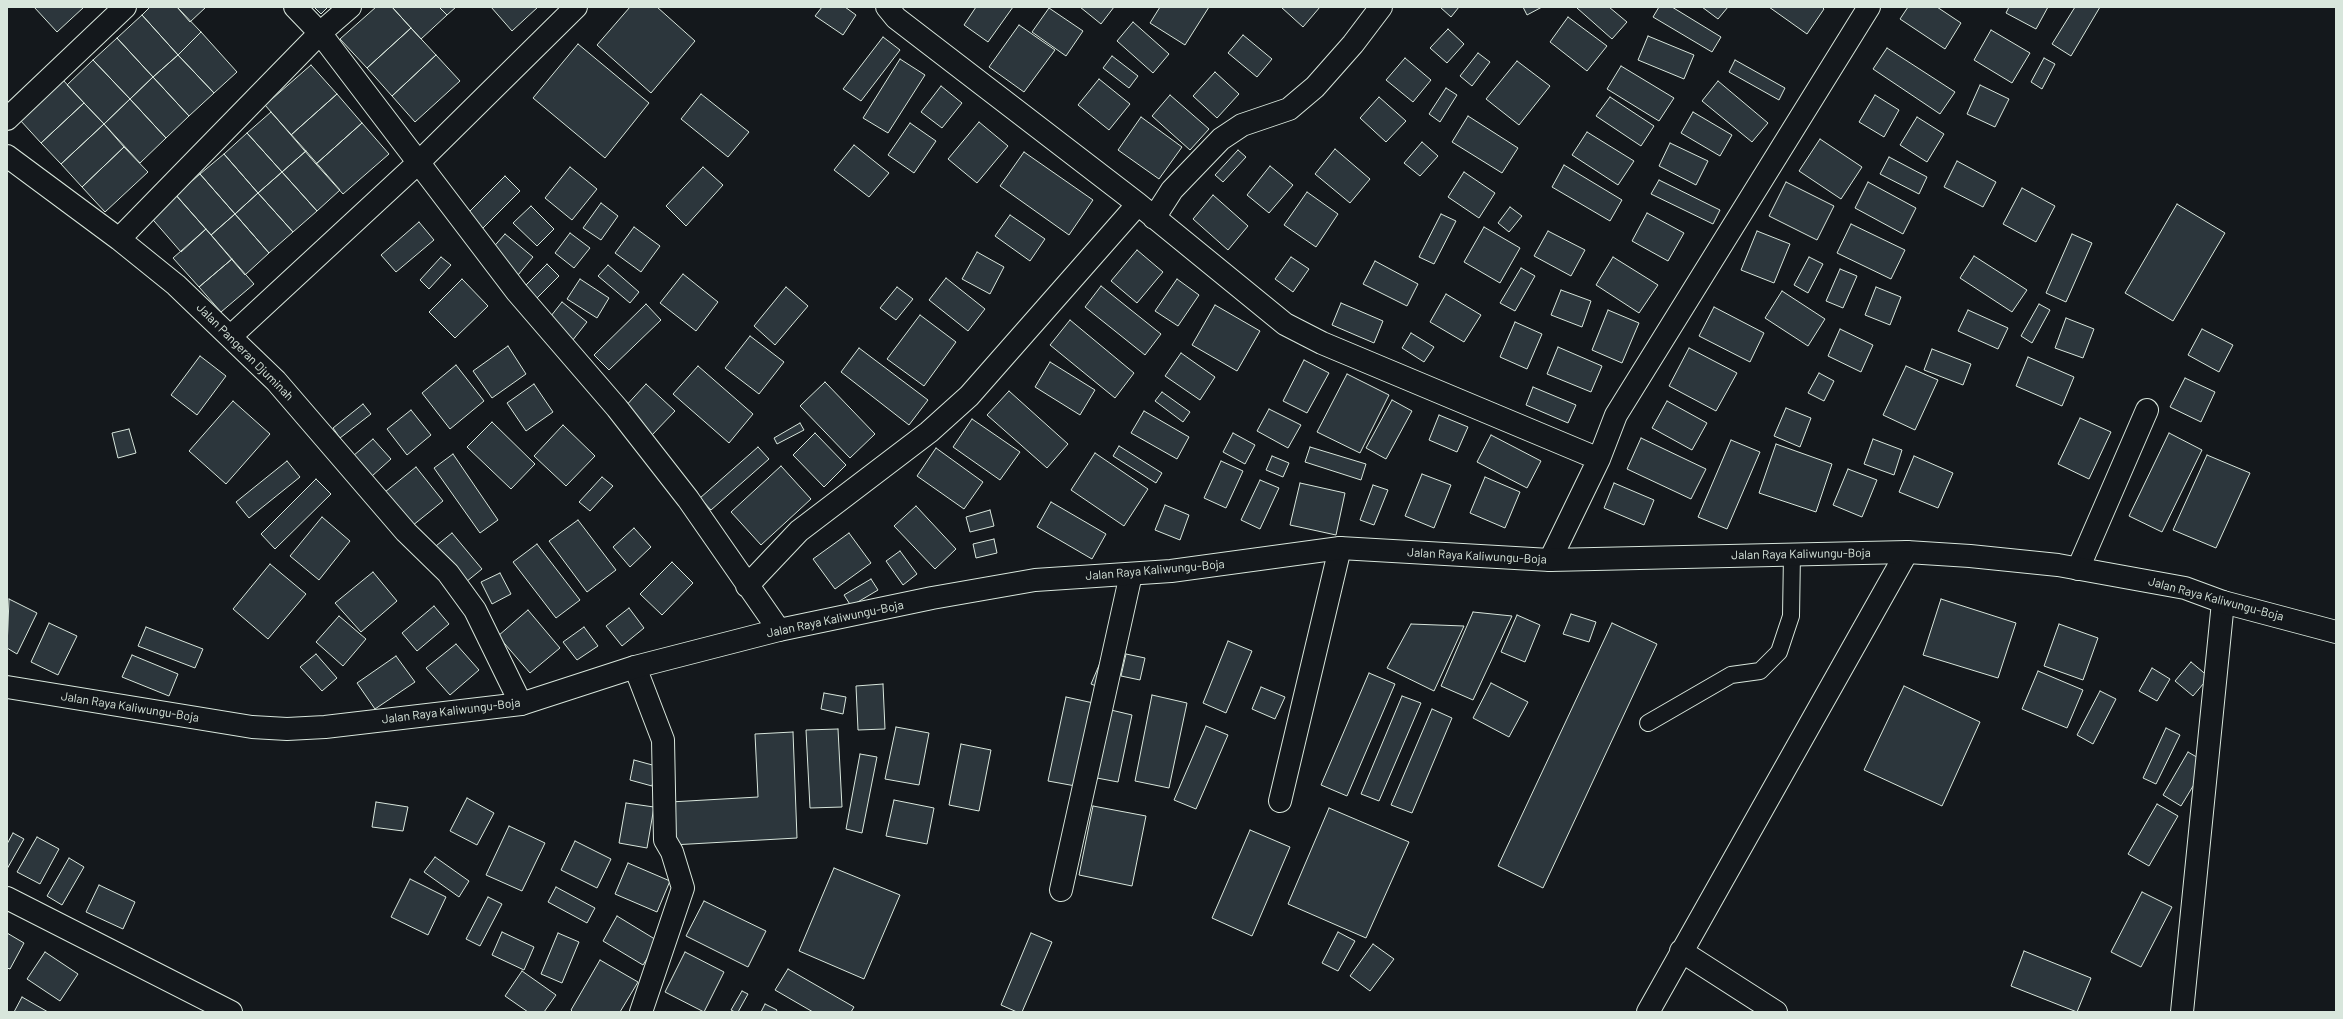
<!DOCTYPE html>
<style>
body{margin:0}
#map{position:relative;width:2343px;height:1019px;overflow:hidden;background:#14181c;font-family:Barlow,sans-serif}
canvas{display:block}
.frame{position:absolute;inset:0;border:8px solid #d8e6dc;pointer-events:none}
</style>
<div id="map">
<canvas width="2343" height="1019"></canvas>
<div class="frame"></div>
</div>
<script>
const c = document.querySelector('canvas').getContext('2d');
c.lineJoin = 'round';
function fill(path, color) {
  c.fillStyle = color;
  c.fill(path, 'evenodd');
}
function toPath(rows) {
  const path = new Path2D();
  for (const r of rows) {
    path.moveTo(r[0], r[1]);
    for (let i = 2; i < r.length; i += 2) path.lineTo(r[i], r[i + 1]);
  }
  return path;
}
function trace(path, color, width, dash) {
  c.strokeStyle = color;
  c.lineWidth = width;
  c.lineCap = dash ? 'butt' : 'round';
  c.setLineDash(dash || []);
  c.stroke(path);
}
function drawText(font, color, halo, rows, align = 'center') {
  c.font = font + ' Barlow,sans-serif';
  c.lineWidth = 3;
  c.setLineDash([]);
  c.textBaseline = 'middle';
  c.strokeStyle = halo;
  c.fillStyle = color;
  for (const [text, x, y, turn = 0] of rows) {
    c.save();
    c.translate(x, y);
    c.rotate((+turn || 0) * Math.PI / 180);
    c.textAlign = isNaN(turn) ? turn : align;
    if (halo) c.strokeText(text, 0, 0);
    c.fillText(text, 0, 0);
    c.restore();
  }
}
const building = toPath([
 [34,7,84,7,57,32,34,7],
 [150,7,177,7,201,32,178,55,142,15,150,7],
 [177,7,206,7,190,22,177,7],
 [314,7,328,7,321,14,314,7],
 [376,7,392,7,411,28,367,68,340,39,376,7],
 [392,7,439,7,447,15,421,39,392,7],
 [439,7,456,7,447,15,439,7],
 [491,7,538,7,512,31,491,7],
 [630,7,657,7,695,41,651,93,597,45,630,7],
 [822,7,845,7,856,15,843,35,815,16,822,7],
 [976,7,1013,7,988,42,964,25,976,7],
 [1080,7,1114,7,1101,24,1080,7],
 [1160,7,1209,7,1185,45,1150,23,1160,7],
 [1281,7,1320,7,1303,27,1281,7],
 [1440,7,1459,7,1451,17,1440,7],
 [1523,7,1542,7,1527,15,1523,7],
 [1578,7,1609,7,1627,22,1612,39,1577,8,1578,7],
 [1659,7,1672,7,1721,37,1712,52,1653,17,1659,7],
 [1702,7,1728,7,1718,19,1702,7],
 [1769,7,1822,7,1824,9,1807,34,1769,7],
 [1908,7,1937,7,1961,23,1945,49,1900,19,1908,7],
 [2009,7,2048,7,2036,29,2006,13,2009,7],
 [2075,7,2100,7,2071,56,2052,44,2075,7],
 [1049,8,1083,31,1066,56,1032,32,1049,8],
 [142,15,178,55,153,77,117,38,142,15],
 [1568,17,1607,46,1587,71,1550,42,1568,17],
 [1133,22,1169,54,1153,73,1117,41,1133,22],
 [1019,25,1055,50,1024,92,989,67,1019,25],
 [411,28,436,55,392,96,367,68,411,28],
 [1448,29,1464,44,1447,63,1430,48,1448,29],
 [1991,30,2030,53,2012,83,1974,60,1991,30],
 [201,32,237,72,214,93,178,55,201,32],
 [1243,35,1272,59,1257,77,1228,53,1243,35],
 [1648,36,1694,55,1684,79,1638,60,1648,36],
 [883,37,900,50,861,101,843,89,883,37],
 [117,38,153,77,130,99,93,60,117,38],
 [578,44,649,103,605,158,533,98,578,44],
 [1887,48,1955,92,1940,114,1873,69,1887,48],
 [1478,53,1490,62,1472,86,1460,76,1478,53],
 [178,55,214,93,189,116,153,77,178,55],
 [436,55,460,81,415,122,392,96,436,55],
 [1112,56,1138,76,1129,88,1103,68,1112,56],
 [1405,58,1431,80,1413,102,1386,80,1405,58],
 [2044,58,2055,64,2042,89,2031,82,2044,58],
 [900,59,925,75,888,133,863,118,900,59],
 [93,60,130,99,104,124,67,85,93,60],
 [1735,60,1785,88,1779,100,1729,72,1735,60],
 [1517,61,1550,86,1519,125,1486,99,1517,61],
 [311,65,337,94,291,135,265,105,311,65],
 [1621,66,1674,98,1659,121,1607,89,1621,66],
 [1215,72,1239,94,1217,118,1193,96,1215,72],
 [153,77,189,116,166,138,130,99,153,77],
 [1099,79,1130,104,1109,130,1078,105,1099,79],
 [63,80,84,103,41,143,20,120,63,80],
 [1718,81,1768,123,1752,142,1702,101,1718,81],
 [1980,85,2009,99,1995,127,1967,114,1980,85],
 [941,86,962,103,942,128,921,112,941,86],
 [1446,88,1457,95,1440,122,1429,114,1446,88],
 [337,94,362,123,316,164,291,135,337,94],
 [701,94,749,132,728,157,681,119,701,94],
 [1170,95,1209,129,1190,150,1152,116,1170,95],
 [1875,95,1899,110,1884,137,1859,122,1875,95],
 [1379,97,1406,121,1386,142,1360,118,1379,97],
 [1610,97,1654,126,1641,146,1596,116,1610,97],
 [130,99,166,138,140,163,104,124,130,99],
 [84,103,104,124,61,164,41,143,84,103],
 [271,112,306,151,282,172,247,133,271,112],
 [1693,112,1732,135,1720,156,1681,133,1693,112],
 [1468,116,1518,148,1502,173,1452,142,1468,116],
 [1141,117,1182,147,1159,179,1118,150,1141,117],
 [1917,117,1944,134,1927,162,1900,145,1917,117],
 [979,122,1008,146,977,183,948,159,979,122],
 [362,123,389,154,343,194,316,164,362,123],
 [910,123,936,141,914,173,888,155,910,123],
 [104,124,124,147,82,187,61,164,104,124],
 [1587,132,1634,161,1618,185,1572,155,1587,132],
 [247,133,282,172,258,193,224,154,247,133],
 [1820,139,1862,167,1841,199,1799,171,1820,139],
 [1422,142,1438,156,1420,176,1404,163,1422,142],
 [1670,143,1708,161,1696,185,1659,166,1670,143],
 [854,145,889,173,869,197,834,170,854,145],
 [124,147,148,172,105,212,82,187,124,147],
 [1335,149,1370,179,1350,203,1315,174,1335,149],
 [1238,150,1246,157,1223,182,1215,175,1238,150],
 [306,151,340,190,317,211,282,172,306,151],
 [1024,152,1093,200,1069,235,1000,186,1024,152],
 [224,154,258,193,235,214,200,174,224,154],
 [1889,157,1927,177,1919,194,1880,174,1889,157],
 [1957,161,1996,182,1983,207,1944,187,1957,161],
 [1564,165,1622,200,1610,221,1552,187,1564,165],
 [1270,166,1293,185,1269,213,1247,195,1270,166],
 [570,167,597,189,572,220,545,198,570,167],
 [703,167,723,185,686,226,666,206,703,167],
 [282,172,317,211,293,232,258,193,282,172],
 [1464,172,1495,193,1479,218,1448,197,1464,172],
 [200,174,235,214,211,235,176,195,200,174],
 [505,176,520,191,477,234,462,219,505,176],
 [1659,180,1720,210,1713,224,1651,194,1659,180],
 [1786,182,1834,206,1817,240,1769,216,1786,182],
 [1868,182,1916,208,1903,234,1855,208,1868,182],
 [2022,188,2055,206,2036,242,2003,224,2022,188],
 [173,192,206,229,181,252,148,214,173,192],
 [1307,192,1338,214,1316,247,1284,225,1307,192],
 [258,193,293,232,269,253,235,214,258,193],
 [1213,195,1248,226,1228,250,1193,219,1213,195],
 [601,203,618,216,601,240,583,228,601,203],
 [2177,204,2225,233,2173,321,2125,293,2177,204],
 [531,206,554,229,537,246,513,223,531,206],
 [1510,207,1522,216,1509,232,1498,223,1510,207],
 [1647,213,1684,233,1668,261,1632,241,1647,213],
 [235,214,269,253,245,275,211,235,235,214],
 [1441,214,1456,221,1434,264,1419,257,1441,214],
 [1010,215,1045,239,1030,261,995,236,1010,215],
 [419,222,434,240,396,272,381,255,419,222],
 [1851,224,1905,250,1891,279,1837,253,1851,224],
 [634,227,660,246,641,272,615,253,634,227],
 [1484,227,1520,248,1500,283,1464,262,1484,227],
 [206,229,232,259,199,287,173,258,206,229],
 [1548,231,1585,250,1571,276,1534,256,1548,231],
 [1757,231,1790,244,1774,283,1741,270,1757,231],
 [570,233,590,248,574,268,555,253,570,233],
 [505,234,533,257,518,275,490,251,505,234],
 [2072,234,2092,243,2066,302,2046,293,2072,234],
 [1137,250,1163,272,1137,303,1111,281,1137,250],
 [977,252,1004,267,990,294,962,279,977,252],
 [1974,256,2027,290,2012,312,1960,278,1974,256],
 [441,257,451,265,429,289,420,280,441,257],
 [1291,257,1309,269,1293,292,1275,279,1291,257],
 [1613,257,1658,285,1639,313,1596,285,1613,257],
 [1809,257,1823,264,1808,293,1794,285,1809,257],
 [232,259,254,284,221,312,199,287,232,259],
 [1375,261,1418,284,1407,306,1363,284,1375,261],
 [547,264,559,276,535,300,523,288,547,264],
 [608,265,639,292,630,303,598,276,608,265],
 [1521,268,1535,276,1515,311,1500,303,1521,268],
 [1840,269,1857,276,1843,308,1826,301,1840,269],
 [683,274,718,302,696,331,660,303,683,274],
 [946,278,985,309,968,331,929,300,946,278],
 [462,279,488,306,455,338,429,312,462,279],
 [580,279,609,298,597,318,567,299,580,279],
 [1177,279,1199,295,1178,326,1155,311,1177,279],
 [1101,286,1161,334,1145,355,1085,307,1101,286],
 [786,287,808,306,775,345,754,326,786,287],
 [897,287,913,299,896,320,880,308,897,287],
 [1876,287,1901,297,1890,325,1865,315,1876,287],
 [1561,290,1591,301,1582,327,1551,315,1561,290],
 [1782,291,1825,319,1808,346,1765,318,1782,291],
 [1446,294,1481,315,1464,342,1430,322,1446,294],
 [562,302,587,322,572,341,547,321,562,302],
 [1341,303,1383,321,1374,343,1332,325,1341,303],
 [646,304,661,320,609,370,594,355,646,304],
 [2039,304,2050,310,2032,343,2021,336,2039,304],
 [1215,305,1260,331,1237,371,1192,345,1215,305],
 [1714,307,1764,333,1750,362,1699,336,1714,307],
 [1608,310,1639,323,1622,363,1592,350,1608,310],
 [1968,310,2008,328,1998,349,1958,331,1968,310],
 [920,315,956,342,924,386,887,359,920,315],
 [2066,318,2094,329,2083,358,2055,348,2066,318],
 [1070,320,1134,373,1115,398,1050,345,1070,320],
 [1515,322,1542,334,1527,369,1500,357,1515,322],
 [1840,329,1873,345,1861,372,1828,356,1840,329],
 [2202,329,2233,345,2219,372,2188,355,2202,329],
 [1411,333,1434,347,1424,362,1402,348,1411,333],
 [750,336,784,362,759,394,725,368,750,336],
 [508,346,526,374,492,398,473,371,508,346],
 [1558,347,1602,366,1591,392,1547,374,1558,347],
 [859,348,928,400,909,425,841,372,859,348],
 [1689,348,1737,373,1716,411,1669,386,1689,348],
 [1932,349,1971,364,1963,385,1924,370,1932,349],
 [1181,353,1215,377,1200,400,1165,376,1181,353],
 [200,356,226,376,197,415,171,395,200,356],
 [2028,357,2074,377,2062,406,2016,386,2028,357],
 [1304,360,1329,373,1307,413,1283,401,1304,360],
 [1050,362,1095,390,1080,415,1035,387,1050,362],
 [456,365,484,401,450,429,422,393,456,365],
 [698,366,753,414,729,443,673,394,698,366],
 [1906,366,1938,380,1915,430,1883,415,1906,366],
 [1819,373,1834,381,1824,401,1808,393,1819,373],
 [1347,374,1389,395,1360,453,1317,432,1347,374],
 [2185,378,2215,392,2201,422,2170,407,2185,378],
 [825,382,875,434,850,458,800,406,825,382],
 [534,384,553,412,526,431,507,403,534,384],
 [646,384,675,411,652,435,623,409,646,384],
 [1533,387,1576,405,1568,423,1526,405,1533,387],
 [1009,391,1068,444,1047,468,987,415,1009,391],
 [1162,392,1190,412,1183,422,1155,401,1162,392],
 [1392,400,1412,411,1386,459,1366,448,1392,400],
 [233,401,270,434,226,484,189,451,233,401],
 [1667,401,1707,423,1692,450,1652,428,1667,401],
 [363,404,371,414,340,438,333,428,363,404],
 [1786,408,1811,418,1800,447,1774,436,1786,408],
 [1269,409,1301,425,1288,448,1257,431,1269,409],
 [411,410,431,435,407,455,387,429,411,410],
 [1144,411,1189,437,1177,459,1131,433,1144,411],
 [1439,415,1468,427,1457,452,1429,440,1439,415],
 [2080,418,2111,432,2089,479,2058,464,2080,418],
 [972,419,1020,452,1000,480,953,447,972,419],
 [492,422,535,464,511,489,467,447,492,422],
 [800,423,804,430,777,444,774,438,800,423],
 [563,425,595,456,566,486,534,456,563,425],
 [129,429,136,453,118,458,112,433,129,429],
 [815,433,846,465,824,487,793,455,815,433],
 [1233,433,1255,445,1245,464,1223,452,1233,433],
 [2169,433,2202,450,2162,532,2129,516,2169,433],
 [1491,435,1541,461,1527,488,1477,462,1491,435],
 [1641,438,1706,469,1691,499,1627,469,1641,438],
 [373,439,391,459,372,476,353,456,373,439],
 [1873,439,1902,450,1894,475,1864,464,1873,439],
 [1731,440,1760,452,1727,529,1698,517,1731,440],
 [1776,444,1832,464,1816,512,1759,493,1776,444],
 [1119,446,1162,473,1156,483,1113,456,1119,446],
 [758,447,769,459,711,510,700,498,758,447],
 [1310,447,1366,464,1361,480,1305,462,1310,447],
 [936,448,983,482,964,509,917,476,936,448],
 [1095,453,1148,489,1124,526,1071,490,1095,453],
 [453,454,498,520,480,533,434,468,453,454],
 [2207,455,2250,473,2216,548,2173,530,2207,455],
 [1272,456,1289,463,1283,477,1266,470,1272,456],
 [1914,456,1953,473,1938,508,1899,492,1914,456],
 [287,461,300,477,249,518,236,502,287,461],
 [1221,461,1243,471,1226,508,1204,498,1221,461],
 [781,466,811,499,761,545,731,512,781,466],
 [416,467,443,501,412,526,385,492,416,467],
 [1848,469,1877,480,1862,517,1833,505,1848,469],
 [1422,474,1451,485,1434,528,1405,516,1422,474],
 [602,477,613,486,590,511,579,502,602,477],
 [1485,477,1520,492,1505,528,1470,513,1485,477],
 [316,479,331,494,275,549,261,534,316,479],
 [1260,480,1279,488,1260,529,1241,520,1260,480],
 [1300,483,1345,493,1336,535,1290,525,1300,483],
 [1614,483,1654,500,1644,525,1604,508,1614,483],
 [1373,485,1388,490,1374,525,1360,520,1373,485],
 [1051,502,1106,534,1092,559,1037,527,1051,502],
 [1165,505,1189,515,1180,540,1155,530,1165,505],
 [916,506,956,549,935,569,894,526,916,506],
 [990,510,994,526,970,532,966,517,990,510],
 [322,517,350,541,319,580,290,556,322,517],
 [578,520,616,570,587,592,549,541,578,520],
 [634,528,651,547,630,567,613,547,634,528],
 [452,533,482,569,461,586,431,550,452,533],
 [849,533,871,563,835,589,813,559,849,533],
 [994,539,997,553,976,558,973,544,994,539],
 [537,544,580,600,556,618,513,562,537,544],
 [900,551,917,574,903,585,886,561,900,551],
 [672,562,693,583,662,615,640,594,672,562],
 [270,564,306,594,268,639,233,609,270,564],
 [373,572,397,601,361,632,335,603,373,572],
 [500,573,511,594,492,604,481,582,500,573],
 [871,579,878,590,851,606,844,595,871,579],
 [9,599,37,613,17,654,7,648,9,599],
 [1941,599,2016,623,1998,678,1923,655,1941,599],
 [434,606,449,624,417,651,402,633,434,606],
 [629,608,644,628,622,646,606,626,629,608],
 [528,610,560,648,530,673,498,636,528,610],
 [1473,612,1512,616,1473,700,1441,686,1473,612],
 [1571,614,1596,622,1589,642,1563,634,1571,614],
 [1517,615,1540,625,1525,662,1501,652,1517,615],
 [339,616,366,639,343,666,316,642,339,616],
 [49,623,77,636,58,675,31,662,49,623],
 [1612,623,1657,644,1543,888,1498,866,1612,623],
 [1411,624,1464,626,1434,691,1387,668,1411,624],
 [2059,624,2098,638,2083,680,2044,666,2059,624],
 [146,627,203,649,195,668,138,646,146,627],
 [584,627,598,646,577,660,563,642,584,627],
 [1228,641,1252,651,1226,713,1203,703,1228,641],
 [456,644,479,670,450,695,426,668,456,644],
 [316,654,337,678,322,691,300,667,316,654],
 [1126,654,1145,658,1140,680,1121,676,1126,654],
 [132,655,178,674,169,696,122,677,132,655],
 [396,656,415,682,375,709,357,683,396,656],
 [2191,662,2209,677,2193,696,2175,681,2191,662],
 [1100,663,1104,665,1096,686,1091,684,1100,663],
 [2152,668,2170,679,2157,701,2139,691,2152,668],
 [2038,671,2083,690,2067,728,2022,709,2038,671],
 [1369,673,1395,684,1347,796,1321,785,1369,673],
 [1491,683,1528,702,1509,737,1473,718,1491,683],
 [883,684,885,729,858,730,856,686,883,684],
 [1904,686,1980,722,1942,806,1864,770,1904,686],
 [1261,687,1285,697,1275,719,1252,709,1261,687],
 [2100,691,2116,699,2093,744,2077,735,2100,691],
 [824,693,846,697,843,714,821,709,824,693],
 [1152,695,1187,703,1169,788,1135,781,1152,695],
 [1402,696,1421,703,1379,801,1361,794,1402,696],
 [1066,697,1098,704,1081,787,1048,781,1066,697],
 [1432,709,1452,718,1412,813,1391,805,1432,709],
 [1111,710,1132,715,1118,782,1097,778,1111,710],
 [1206,726,1228,735,1196,809,1174,800,1206,726],
 [896,727,929,733,919,785,885,779,896,727],
 [2166,728,2180,735,2156,784,2143,778,2166,728],
 [838,729,842,807,810,808,806,730,838,729],
 [793,732,797,838,672,845,670,802,758,797,755,734,793,732],
 [961,744,991,750,979,811,949,805,961,744],
 [2188,752,2207,763,2181,806,2163,795,2188,752],
 [860,754,877,757,862,833,846,829,860,754],
 [634,760,656,766,652,786,630,780,634,760],
 [467,798,494,813,477,845,450,831,467,798],
 [894,800,934,808,927,844,886,836,894,800],
 [376,802,408,807,403,831,372,827,376,802],
 [626,803,654,807,647,848,619,843,626,803],
 [2157,804,2178,816,2149,866,2128,854,2157,804],
 [1093,806,1146,816,1132,886,1079,875,1093,806],
 [1329,808,1409,842,1366,938,1288,904,1329,808],
 [509,826,545,843,522,891,486,875,509,826],
 [1250,830,1290,847,1252,936,1212,918,1250,830],
 [13,833,24,839,7,869,7,844,13,833],
 [37,837,59,849,40,884,17,872,37,837],
 [575,841,611,859,597,888,561,870,575,841],
 [435,857,469,881,459,897,424,872,435,857],
 [69,858,84,867,62,905,47,896,69,858],
 [628,863,670,881,657,912,615,894,628,863],
 [834,868,900,895,864,979,799,951,834,868],
 [410,879,446,897,428,935,391,917,410,879],
 [99,885,135,902,123,929,86,912,99,885],
 [556,887,595,908,587,923,548,902,556,887],
 [2142,892,2172,907,2141,967,2111,952,2142,892],
 [488,897,502,904,480,946,466,939,488,897],
 [704,901,766,931,748,967,686,936,704,901],
 [617,916,658,941,643,965,603,941,617,916],
 [502,932,534,947,524,970,492,955,502,932],
 [1338,932,1355,941,1338,971,1322,963,1338,932],
 [7,933,24,943,10,969,7,968,7,933],
 [558,933,579,942,562,983,541,974,558,933],
 [1031,933,1052,942,1022,1012,1017,1012,1001,1005,1031,933],
 [1373,944,1394,959,1370,991,1350,976,1373,944],
 [2024,951,2091,978,2077,1012,2011,986,2024,951],
 [45,952,78,974,60,1001,27,979,45,952],
 [685,952,724,972,704,1012,665,992,685,952],
 [600,960,638,982,620,1012,573,1012,571,1010,600,960],
 [788,969,854,1007,851,1012,813,1012,775,990,788,969],
 [522,971,556,995,544,1012,528,1012,505,996,522,971],
 [742,991,748,994,738,1012,735,1012,731,1010,742,991],
 [22,997,48,1012,14,1012,22,997],
 [765,1004,777,1010,776,1012,761,1012,765,1004]
]);
fill(building, '#2c363c');
trace(building, '#d8e6dc', 1);
const lane = toPath([
 [1648,723,1731,675,1760,671,1779,652,1791,616,1792,554]
]);
const street = toPath([
 [295,7,320,33,517,292,617,408,688,499,779,630],
 [887,7,896,18,1138,204,1285,324,1322,343,1599,459,1550,560],
 [7,119,125,7],
 [7,156,119,239,176,285,276,381,406,532,448,573,475,610,521,704],
 [1154,218,1172,190,1221,139,1242,125,1289,109,1315,87,1353,44,1381,7],
 [119,239,320,33,350,7],
 [231,336,418,163,576,7],
 [1599,459,1616,415,1869,7],
 [2078,569,2147,410],
 [747,586,799,531,929,432,969,396,1138,204],
 [635,667,663,740,665,840,672,852,683,888,641,1012],
 [1280,801,1340,548],
 [1061,890,1131,574],
 [7,898,231,1012],
 [1681,951,1776,1012],
 [1648,1012,1907,552],
 [2182,1012,2223,602]
]);
const secondary = toPath([
 [7,687,252,727,287,729,325,727,521,704,635,667,779,630,932,598,1035,580,1171,571,1340,548,1550,560,1907,552,1970,556,2058,565,2185,588,2223,602,2336,632]
]);
trace(lane, '#d8e6dc', 18);
trace(street, '#d8e6dc', 24);
trace(secondary, '#d8e6dc', 24);
trace(lane, '#14181c', 16);
trace(street, '#14181c', 22);
trace(secondary, '#14181c', 22);
drawText('12px', '#d8e6dc', '#14181c', [
 ["Jalan Pangeran Djuminah",245,352,45],
 ["Jalan Raya Kaliwungu-Boja",1801,554,-1],
 ["Jalan Raya Kaliwungu-Boja",1477,556,3],
 ["Jalan Raya Kaliwungu-Boja",1155,570,-5],
 ["Jalan Raya Kaliwungu-Boja",2216,599,15],
 ["Jalan Raya Kaliwungu-Boja",835,619,-12],
 ["Jalan Raya Kaliwungu-Boja",130,707,9],
 ["Jalan Raya Kaliwungu-Boja",451,711,-7]
]);
</script>
